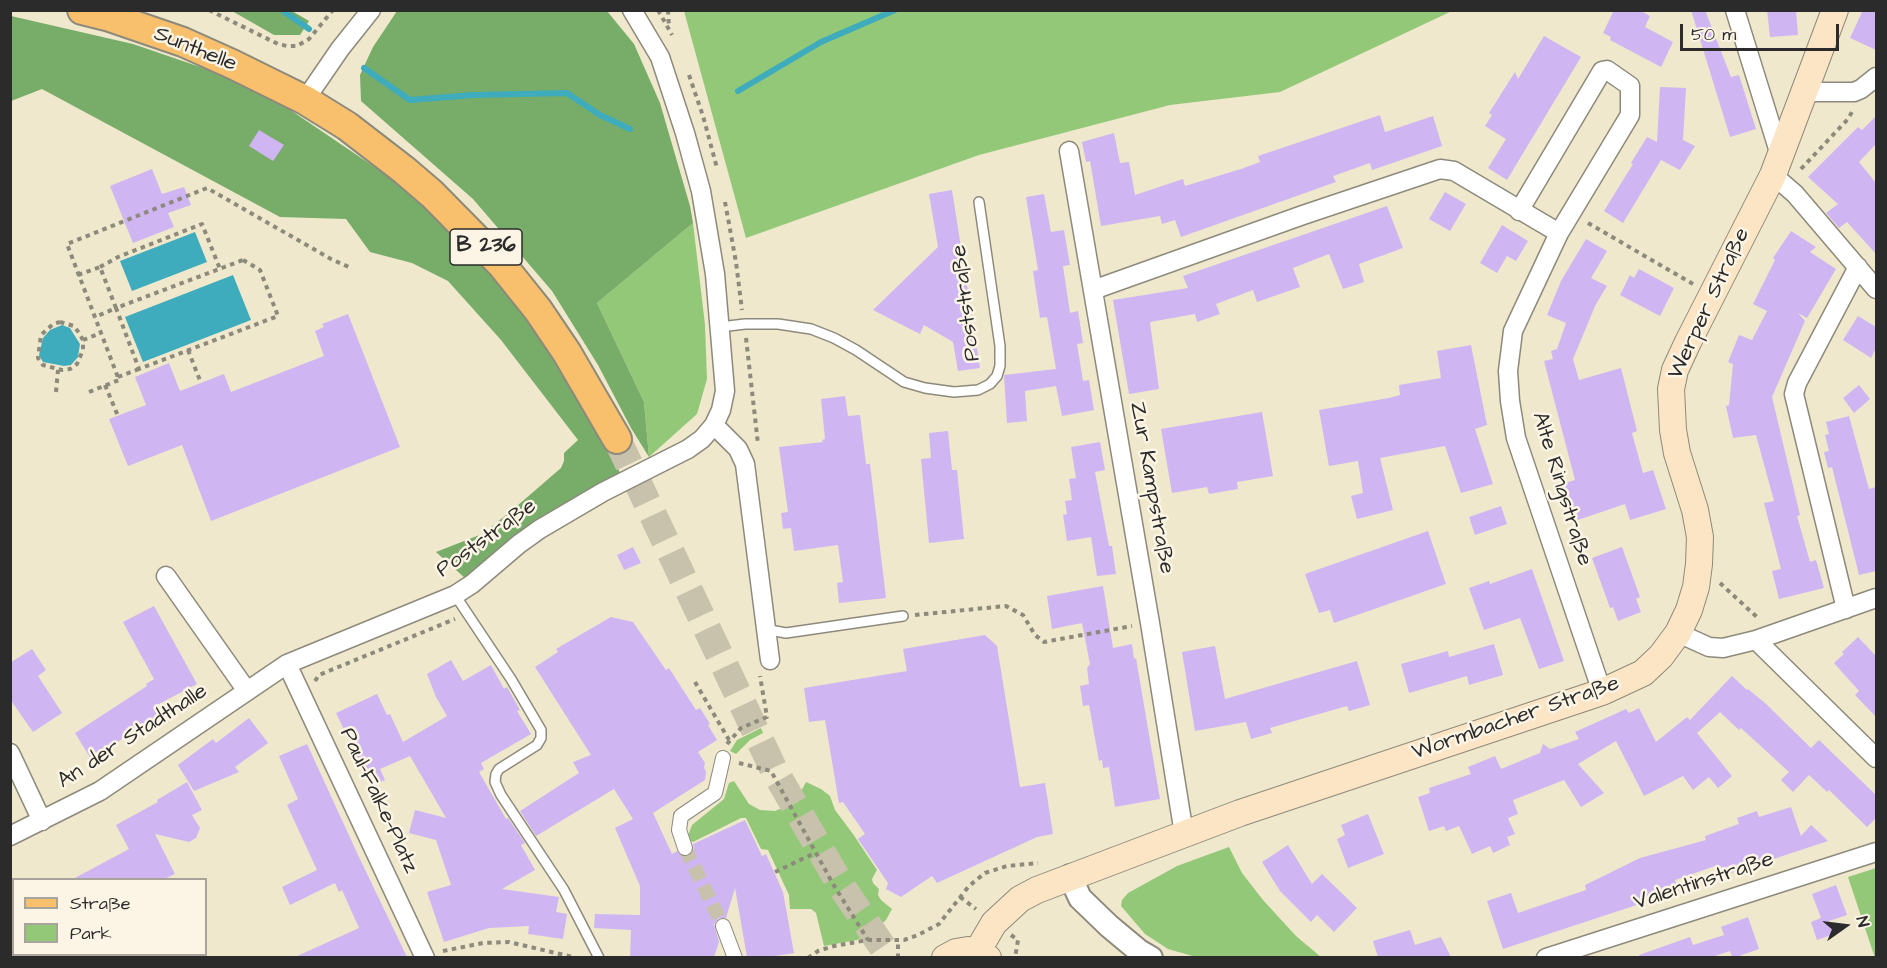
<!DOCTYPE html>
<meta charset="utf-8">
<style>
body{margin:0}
#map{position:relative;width:1887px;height:968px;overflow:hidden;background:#efe8cc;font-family:"Architects Daughter",sans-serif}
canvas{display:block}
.frame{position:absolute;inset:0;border:12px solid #2b2b2b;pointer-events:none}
.legend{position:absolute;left:12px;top:878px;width:195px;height:78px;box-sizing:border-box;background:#fcf5e5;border:2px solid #a8a49b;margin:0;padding:8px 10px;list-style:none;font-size:18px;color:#2b2b2b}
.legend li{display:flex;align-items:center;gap:12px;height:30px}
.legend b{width:30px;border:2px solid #a8a49b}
.north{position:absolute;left:1815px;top:896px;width:60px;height:60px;-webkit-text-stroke:4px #fcf5e5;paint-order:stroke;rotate:76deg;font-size:16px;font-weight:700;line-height:24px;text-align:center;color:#2b2b2b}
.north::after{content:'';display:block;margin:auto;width:21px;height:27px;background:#2b2b2b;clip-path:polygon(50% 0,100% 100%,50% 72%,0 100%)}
.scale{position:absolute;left:1680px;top:24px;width:159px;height:27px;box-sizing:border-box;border:3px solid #2b2b2b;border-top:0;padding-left:8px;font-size:18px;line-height:21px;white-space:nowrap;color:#2b2b2b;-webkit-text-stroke:4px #fcf5e5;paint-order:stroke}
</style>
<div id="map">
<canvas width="1887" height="968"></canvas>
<div class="frame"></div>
<ul class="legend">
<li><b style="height:8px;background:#f8bf6c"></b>Straße</li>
<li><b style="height:16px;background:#94c879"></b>Park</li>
</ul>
<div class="north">N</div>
<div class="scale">50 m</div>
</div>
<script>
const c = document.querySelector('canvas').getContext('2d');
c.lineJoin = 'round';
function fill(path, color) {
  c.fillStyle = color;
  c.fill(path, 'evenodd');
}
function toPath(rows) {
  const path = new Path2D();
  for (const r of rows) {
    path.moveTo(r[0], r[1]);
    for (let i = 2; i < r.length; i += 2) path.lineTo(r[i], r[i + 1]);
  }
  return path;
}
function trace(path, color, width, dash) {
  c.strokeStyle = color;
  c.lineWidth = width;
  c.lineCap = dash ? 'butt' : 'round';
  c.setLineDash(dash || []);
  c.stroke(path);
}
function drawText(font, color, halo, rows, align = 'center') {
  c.font = font + ' "Architects Daughter",sans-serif';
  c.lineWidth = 5;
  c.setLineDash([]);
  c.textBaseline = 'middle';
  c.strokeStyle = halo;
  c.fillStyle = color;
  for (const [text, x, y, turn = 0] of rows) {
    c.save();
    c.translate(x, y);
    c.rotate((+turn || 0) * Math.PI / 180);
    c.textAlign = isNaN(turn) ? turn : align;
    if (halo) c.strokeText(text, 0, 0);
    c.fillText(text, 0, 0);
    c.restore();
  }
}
fill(toPath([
 [684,11,684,10,1452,11,1280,92,1170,105,979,155,746,238],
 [693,223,705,325,707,379,697,414,649,457,644,402,597,303],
 [761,728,763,733,750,740,736,754,730,751,737,740],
 [734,781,749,804,760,810,775,811,789,805,797,799,806,782,821,789,830,796,835,810,853,834,877,870,872,879,873,883,879,889,878,895,881,900,892,909,886,920,874,931,857,940,824,946,816,913,811,909,790,909,789,895,768,850,761,849,746,818,741,818,693,842,689,840,688,836,692,825,724,799,729,783],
 [1229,847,1242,873,1263,900,1296,936,1321,957,1196,957,1168,949,1145,934,1121,906,1122,900,1128,893,1177,866],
 [1876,868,1876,957,1875,958,1848,877]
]), '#94c879');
fill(toPath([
 [232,11,292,11,309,21,300,35,274,35],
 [397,11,607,11,634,44,660,103,690,206,693,223,597,303,644,402,649,457,631,428,598,365,552,291,473,199,361,101,360,75,373,47],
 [11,16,133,44,209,70,280,103,379,170,444,217,514,291,601,431,621,475,465,578,436,552,482,534,510,512,561,468,564,461,564,453,578,440,501,340,448,281,412,263,370,252,346,219,280,217,42,89,11,101]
]), '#77ac69');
fill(toPath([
 [195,232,207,262,132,291,120,261],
 [233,275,251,320,143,362,125,317],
 [62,325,70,328,80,344,78,357,71,365,64,366,43,362,39,355,43,338,50,330]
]), '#3eacbc');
trace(toPath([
 [282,10,309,29],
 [364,68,410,100,473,95,567,93,600,115,630,129],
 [738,91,821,42,895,10]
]), '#3eacbc', 6);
fill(toPath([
 [1614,10,1639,10,1650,16,1645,27,1673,42,1661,67,1610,40,1611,37,1603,33],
 [1691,10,1705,10,1731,77,1739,75,1756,129,1730,137],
 [1767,10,1796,10,1798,35,1770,37],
 [1863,10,1876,10,1876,50,1850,38],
 [1544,36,1581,57,1507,180,1488,168,1506,139,1485,126,1492,115,1489,113,1515,72,1518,79],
 [1660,87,1686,88,1683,140,1695,146,1680,170,1661,160,1623,223,1604,211,1633,164,1631,163,1647,137,1657,142],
 [1380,115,1385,132,1433,116,1442,146,1372,170,1370,163,1333,176,1336,182,1181,237,1175,220,1162,224,1160,216,1101,226,1090,161,1086,162,1082,142,1114,133,1120,163,1129,162,1135,195,1183,179,1185,186,1241,169,1260,162,1258,156],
 [1876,116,1876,144,1859,162,1876,183,1876,254,1847,222,1839,228,1826,213,1838,204,1808,177,1858,127,1862,130],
 [259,130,284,145,273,161,249,146],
 [152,169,162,194,184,187,191,205,168,213,174,227,133,243,110,186],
 [952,190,980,368,958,371,953,342,924,325,920,334,873,310,938,247,929,194],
 [1445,192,1466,204,1450,231,1429,219],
 [1044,194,1051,232,1064,230,1070,265,1063,266,1070,313,1078,311,1083,343,1077,344,1083,381,1089,380,1094,410,1062,416,1056,386,1025,391,1027,421,1007,423,1004,375,1056,369,1047,317,1040,318,1033,271,1038,270,1026,197],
 [1387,206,1403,248,1359,264,1364,282,1343,289,1329,254,1293,268,1300,287,1257,302,1253,290,1216,304,1220,314,1197,322,1195,314,1150,322,1159,389,1129,394,1113,300,1188,288,1183,276],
 [1502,225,1528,241,1516,261,1507,256,1497,273,1480,263],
 [1791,231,1816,247,1810,252,1836,269,1807,318,1798,313,1805,321,1772,397,1800,515,1797,516,1810,562,1816,560,1824,588,1779,599,1772,571,1781,569,1764,503,1774,501,1756,435,1733,438,1726,406,1729,405,1733,364,1728,362,1739,335,1752,340,1767,311,1753,304,1775,260,1773,258],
 [1586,239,1607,251,1591,278,1607,286,1596,304,1573,359,1579,380,1621,368,1637,431,1632,433,1643,473,1653,470,1666,509,1630,520,1625,504,1575,521,1574,517,1571,518,1559,485,1575,480,1544,361,1553,359,1551,351,1557,349,1566,323,1547,315,1561,281],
 [1639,269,1674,288,1660,316,1620,295,1630,275,1634,278],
 [348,314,400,447,211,521,182,445,128,466,109,419,146,405,135,377,169,363,180,391,224,374,231,392,324,356,315,331,324,327,322,324],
 [1858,316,1876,327,1876,348,1871,358,1843,340],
 [1471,345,1487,425,1475,429,1493,484,1461,493,1445,446,1380,458,1393,510,1357,519,1351,496,1363,493,1358,461,1329,466,1319,410,1389,398,1400,395,1399,385,1441,378,1437,351],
 [1859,385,1870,399,1854,413,1843,398],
 [845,396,848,416,860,415,866,464,870,464,886,598,839,603,837,583,843,582,838,545,794,551,791,528,783,529,781,513,788,512,779,447,823,442,822,440,825,439,821,399],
 [1262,412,1273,476,1237,482,1238,489,1209,494,1207,487,1172,493,1161,429],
 [1849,416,1869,489,1876,487,1876,571,1859,575,1832,467,1828,468,1824,452,1829,451,1825,435,1829,434,1826,422],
 [948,431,952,470,957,470,964,539,929,543,921,459,931,458,929,433],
 [1100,442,1105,470,1095,472,1109,546,1112,546,1116,574,1097,576,1091,537,1067,541,1063,515,1067,514,1065,501,1072,500,1069,479,1076,478,1071,447],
 [1501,506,1507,524,1475,535,1469,517],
 [1428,531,1446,584,1334,623,1330,610,1319,613,1305,574],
 [633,547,641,563,624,570,617,555],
 [1622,547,1640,597,1636,599,1641,612,1618,621,1613,607,1610,608,1592,558],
 [1532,569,1564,661,1539,669,1520,618,1484,630,1469,588,1489,581,1490,584],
 [1103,586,1113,648,1132,644,1134,659,1136,658,1160,799,1115,807,1109,767,1103,768,1102,760,1099,761,1089,705,1083,706,1080,686,1089,684,1087,668,1090,664,1082,623,1052,629,1047,596],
 [154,606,197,684,153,707,158,716,91,759,75,733,147,686,146,684,154,679,123,622],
 [611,617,633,622,666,670,669,668,696,710,700,708,710,724,708,725,717,740,698,752,705,763,704,767,706,772,705,780,653,813,672,854,677,851,683,857,688,856,694,850,693,844,745,820,762,856,766,854,783,892,794,953,769,957,747,957,735,888,726,918,719,918,714,924,719,942,714,957,630,957,631,930,594,928,595,914,640,915,640,886,615,828,633,819,614,789,536,836,520,811,579,773,573,762,591,755,535,667,558,652,556,649],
 [985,635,997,646,1020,787,1045,783,1053,834,1037,837,937,883,932,876,901,897,886,889,888,883,858,839,865,834,843,802,839,803,825,720,809,722,804,688,907,671,903,649],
 [1858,637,1876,656,1876,717,1855,695,1859,691,1834,663,1844,654,1842,652],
 [1494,644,1503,675,1469,685,1467,676,1409,693,1401,664,1448,651,1449,657],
 [1215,646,1225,699,1357,661,1370,705,1349,711,1347,706,1270,728,1272,733,1251,739,1246,722,1195,731,1182,652],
 [32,649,46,670,38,676,62,713,33,732,10,699,10,663],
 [451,660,463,681,491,665,504,689,507,687,520,710,517,711,531,734,481,763,484,769,479,772,506,819,508,818,525,843,521,845,535,870,502,889,559,897,556,912,567,914,563,939,528,934,529,926,489,928,444,942,427,892,451,885,436,840,409,833,415,810,446,818,410,756,380,769,385,780,371,786,336,713,377,694,387,715,390,714,403,742,447,716,436,697,427,674],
 [1732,676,1747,690,1748,689,1765,703,1811,748,1819,740,1876,795,1876,818,1867,827,1829,790,1827,792,1809,775,1793,792,1781,780,1789,772,1741,728,1739,730,1720,712,1697,733,1732,776,1718,788,1709,777,1693,790,1683,776,1644,796,1616,741,1578,764,1604,793,1581,807,1564,780,1513,800,1518,814,1508,818,1515,834,1507,837,1510,845,1493,853,1490,846,1472,854,1459,826,1446,831,1444,826,1429,831,1418,797,1430,793,1429,788,1471,774,1468,767,1495,756,1501,769,1540,753,1543,744,1550,749,1579,739,1575,732,1626,709,1629,713,1639,708,1656,742,1687,717,1690,720],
 [249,718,268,743,235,767,239,772,194,791,178,765,213,739,216,743],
 [307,744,358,855,407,957,295,957,359,928,342,890,339,892,335,883,290,905,282,887,317,870,287,805,298,799,279,756],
 [187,782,202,810,192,815,200,828,196,838,189,842,155,834,175,874,164,879,73,879,129,849,116,825,158,802,157,800],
 [1791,807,1801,836,1811,825,1828,841,1719,877,1715,866,1675,880,1679,891,1503,949,1487,901,1511,893,1518,913,1586,890,1585,885,1640,858,1706,840,1705,836,1739,824,1737,818,1757,811,1759,817],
 [1368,814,1384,854,1348,868,1337,839,1345,835,1341,825],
 [1288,845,1312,884,1322,874,1357,908,1334,932,1317,915,1311,922,1280,891,1262,862],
 [1836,885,1847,915,1829,921,1834,934,1817,940,1811,922,1821,918,1812,894],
 [1748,917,1759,949,1736,957,1732,957,1730,951,1712,957,1639,957,1639,955,1690,937,1693,945,1724,935,1721,927],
 [1410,930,1415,945,1441,937,1451,957,1378,957,1373,941]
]), '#cfb6f3');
trace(toPath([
 [685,848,723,926]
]), '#c8c2ac', 14, [14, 7]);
trace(toPath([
 [617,439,774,770,842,887,890,958]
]), '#c8c2ac', 28, [28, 14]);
const service = toPath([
 [720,327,745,324,778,324,811,329,834,338,856,350,904,382,925,388,954,392,978,390,990,384,997,376,1000,366,1000,346,979,202],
 [455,595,511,679,541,730,541,738,537,745,499,769,496,774,495,782,501,795,564,890,599,958],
 [764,629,786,633,903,616]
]);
const pedestrian = toPath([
 [685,848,679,830,681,816,715,793,723,758],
 [723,926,735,958]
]);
const minor = toPath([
 [1735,10,1780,155],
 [1805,92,1854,92,1861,89,1876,77],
 [305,100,340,49,371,10],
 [1069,151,1150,623,1184,834],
 [1773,175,1795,194,1876,289],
 [1519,211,1602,71,1607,70,1630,86,1630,115,1559,233],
 [1093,290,1303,215,1440,169,1454,171,1559,233,1513,331,1508,371,1510,401,1516,438,1602,692],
 [714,425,738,449,745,464,770,660],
 [166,576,247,691],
 [1846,609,1794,394,1797,383,1858,267],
 [1678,633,1709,647,1723,648,1756,640,1876,598],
 [1756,640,1876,758],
 [287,664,425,958],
 [10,753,42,821],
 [10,836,100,791,287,664,455,595,472,584,519,544,540,529,603,492,688,449,702,439,714,425,721,410,725,391,715,274,701,191,685,133,660,57,632,10],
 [1546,958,1876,852]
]);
const tertiary = toPath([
 [1070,876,1080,898,1109,926,1139,951,1151,958]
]);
const secondary = toPath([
 [977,952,994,923,1020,899,1037,890,1240,813,1602,692,1643,673,1661,656,1678,633,1689,610,1696,587,1699,564,1700,537,1695,510,1677,453,1673,430,1671,389,1675,370,1688,342,1773,175,1835,10],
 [945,958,956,952,968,950,977,952,988,958]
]);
const primary = toPath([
 [82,10,110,17,183,42,232,64,305,100,347,126,404,170,432,194,502,265,538,310,567,353,617,439]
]);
trace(service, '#8d8a7c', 12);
trace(pedestrian, '#8d8a7c', 16);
trace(minor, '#8d8a7c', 21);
trace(tertiary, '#8d8a7c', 26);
trace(secondary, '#8d8a7c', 28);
trace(primary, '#8d8a7c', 32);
trace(toPath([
 [209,10,278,44,287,46,297,46,309,39,333,10],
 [658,10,672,35],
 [668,10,669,28],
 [689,75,703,116,717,168],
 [1801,169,1848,119,1853,110],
 [725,202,736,262,742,310],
 [1588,223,1693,284],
 [243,260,260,270,278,316,139,369,116,308,243,260],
 [100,267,118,257,202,224,220,269],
 [78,275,100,267,116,308,95,317],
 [60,322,74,326,79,333,83,340,83,350,77,364,70,369,62,370,43,365,38,358,41,335,53,324,60,322],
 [746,338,758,444],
 [83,340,101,333],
 [188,350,201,383],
 [118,377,139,369],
 [105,385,118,416],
 [56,392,58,370],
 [89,392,119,380,67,244,207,188,331,259,351,268],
 [1720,583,1759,619],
 [915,615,1006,606,1023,615,1035,635,1044,642,1132,626],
 [315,681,319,675,455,619],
 [695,682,729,740],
 [727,744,741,728,767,717,760,676],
 [739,763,771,771,833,884,868,940],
 [775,872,815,853],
 [960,897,976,909],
 [1011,935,1018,940,1015,958],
 [443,951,483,943,509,942,577,958],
 [808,958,818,951,834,946,868,940,904,940,918,935,939,924,969,886,985,873,1007,866,1038,863],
 [898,958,898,941]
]), '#8d8a7c', 4, [4.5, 4.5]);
trace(service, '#fff', 9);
trace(pedestrian, '#fff', 14);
trace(minor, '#fff', 18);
trace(tertiary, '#fff', 22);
trace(secondary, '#fce5c4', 26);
trace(primary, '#f8bf6c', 28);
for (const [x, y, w] of [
 [486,247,72]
]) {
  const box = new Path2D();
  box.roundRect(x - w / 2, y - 18, w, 36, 4.5);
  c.fillStyle = '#fcf5e5';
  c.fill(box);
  trace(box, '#2b2b2b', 1.5);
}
drawText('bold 21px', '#2b2b2b', null, [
 ["B 236",486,247]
]);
drawText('22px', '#2b2b2b', '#fcf5e5', [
 ["Sunthelle",195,50,22],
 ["Poststraße",967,303,-97],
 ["Werper Straße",1710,304,-65],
 ["Zur Kampstraße",1151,488,80],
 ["Alte Ringstraße",1561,489,73],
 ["Poststraße",487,539,-36],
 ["Wormbacher Straße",1516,719,-19],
 ["An der Stadthalle",133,737,-33],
 ["Paul-Falke-Platz",378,801,65],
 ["Valentinstraße",1704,882,-18]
]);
</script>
